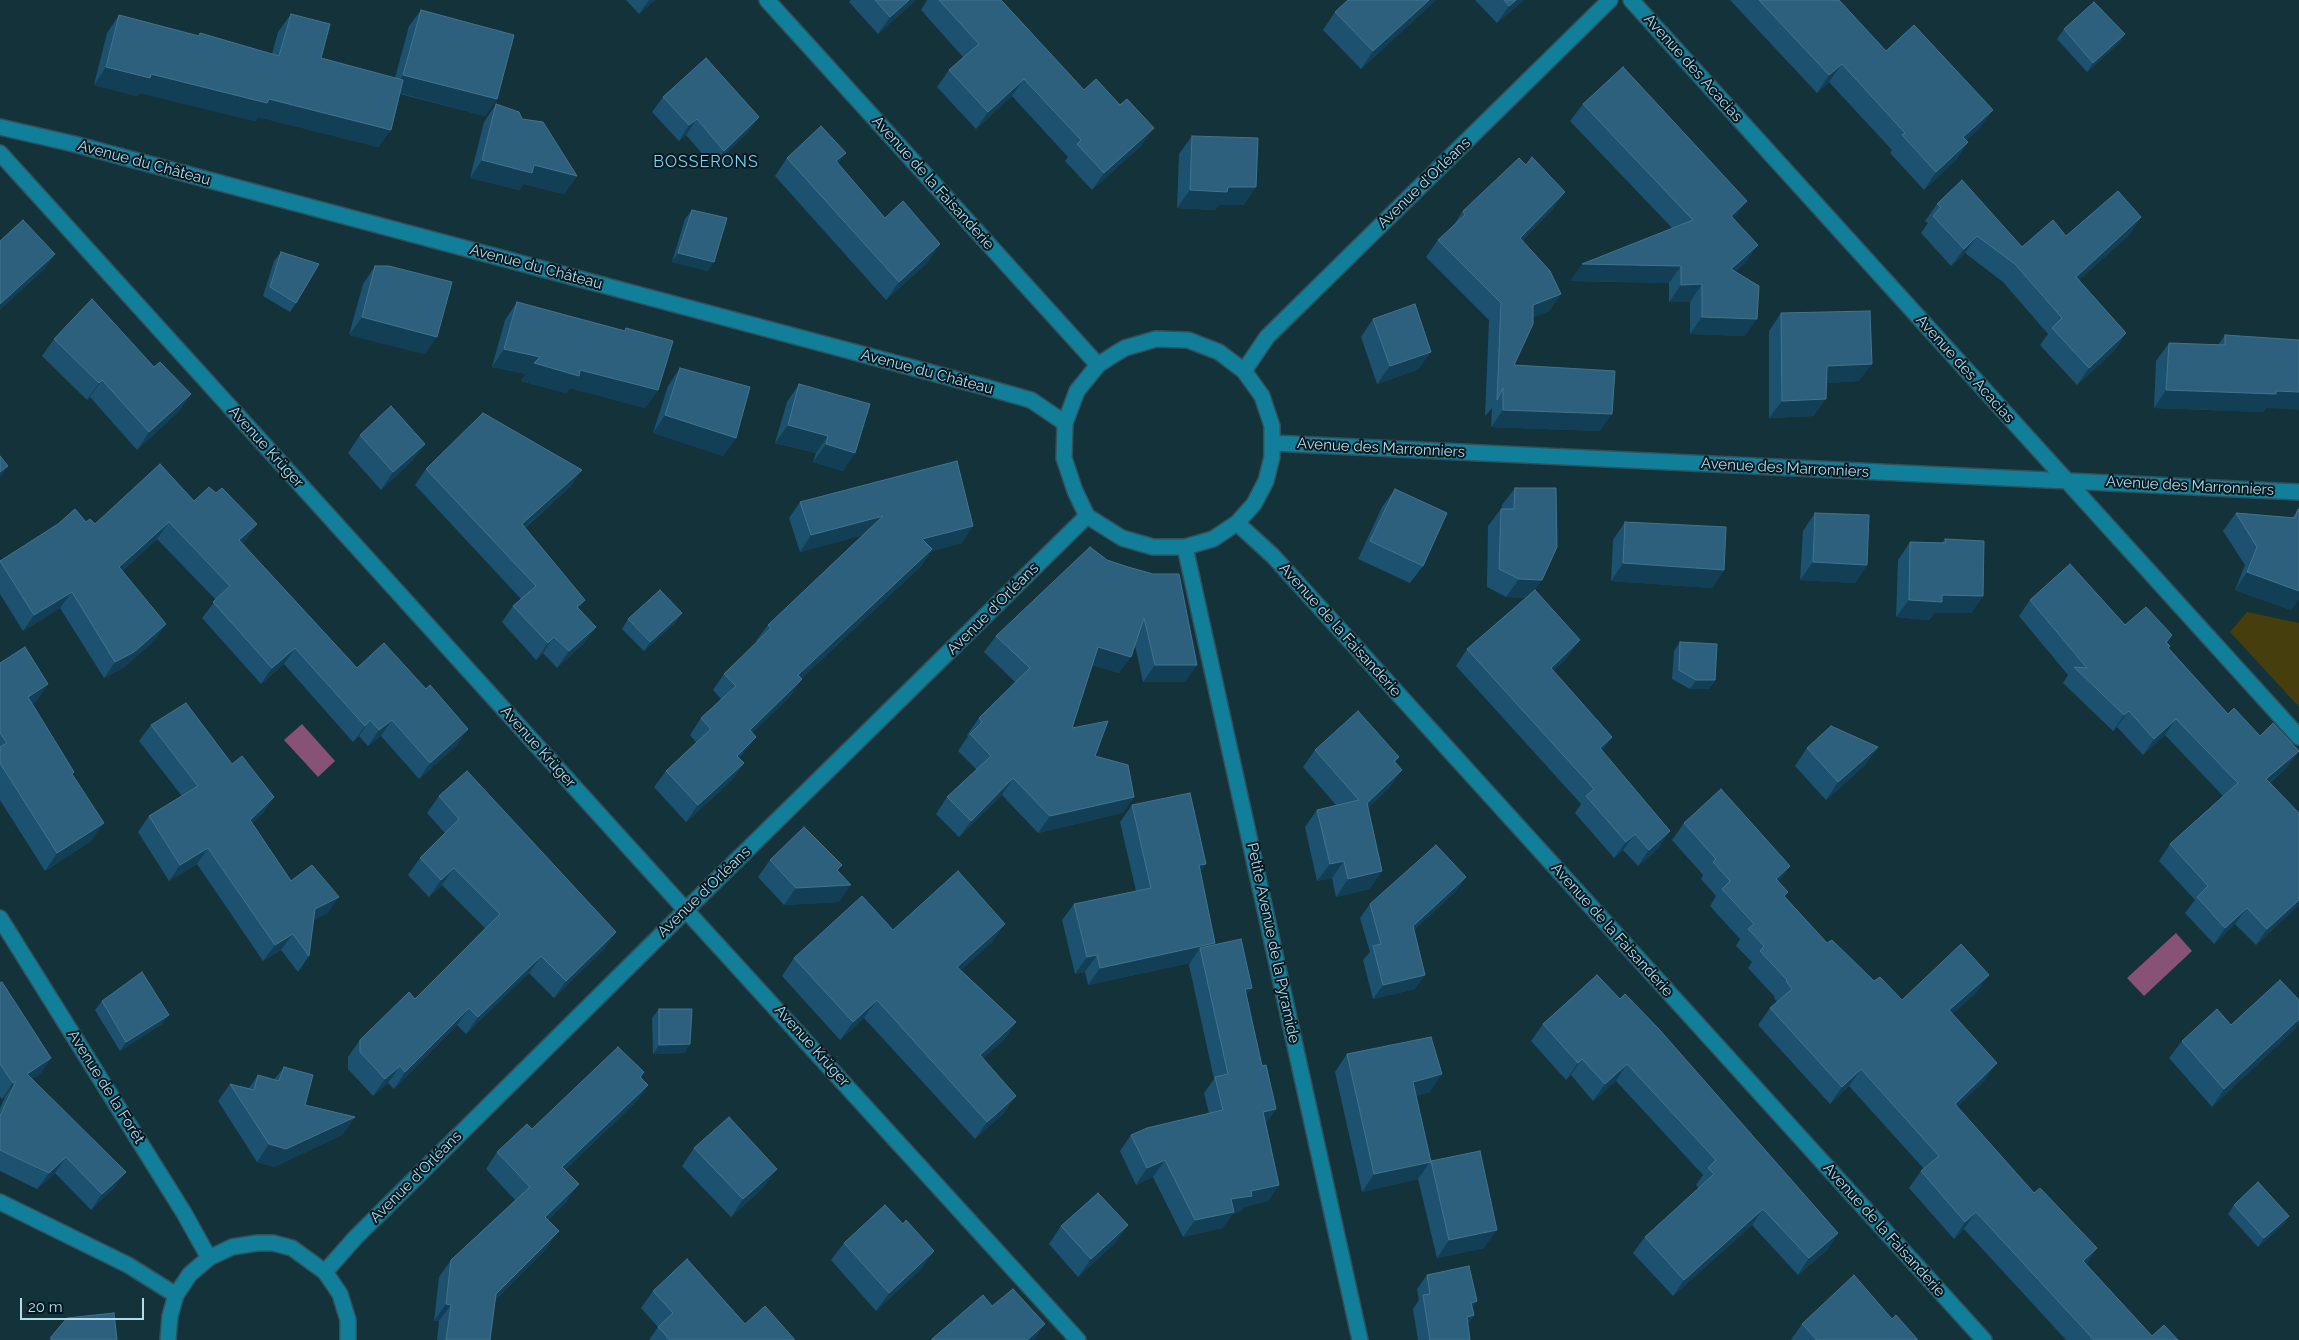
<!DOCTYPE html>
<meta charset="utf-8">
<style>
body{margin:0}
#map{position:relative;width:2299px;height:1340px;overflow:hidden;background:#14323a;font-family:Raleway,sans-serif}
canvas{display:block}
.scale{position:absolute;left:20px;top:1298px;width:124px;height:22px;box-sizing:border-box;border:2px solid #b3ddeb;border-top:0;padding-left:6px;font-size:15px;line-height:18px;white-space:nowrap;color:#b3ddeb;-webkit-text-stroke:4px #001921;paint-order:stroke}
</style>
<div id="map">
<canvas width="2299" height="1340"></canvas>
<div class="scale">20 m</div>
</div>
<script>
const c = document.querySelector('canvas').getContext('2d');
c.lineJoin = 'round';
function fill(path, color) {
  c.fillStyle = color;
  c.fill(path, 'evenodd');
}
function toPath(rows) {
  const path = new Path2D();
  for (const r of rows) {
    path.moveTo(r[0], r[1]);
    for (let i = 2; i < r.length; i += 2) path.lineTo(r[i], r[i + 1]);
  }
  return path;
}
function trace(path, color, width, dash) {
  c.strokeStyle = color;
  c.lineWidth = width;
  c.lineCap = dash ? 'butt' : 'round';
  c.setLineDash(dash || []);
  c.stroke(path);
}
function drawText(font, color, halo, rows, align = 'center') {
  c.font = font + ' Raleway,sans-serif';
  c.lineWidth = 4;
  c.setLineDash([]);
  c.textBaseline = 'middle';
  c.strokeStyle = halo;
  c.fillStyle = color;
  for (const [text, x, y, turn = 0] of rows) {
    c.save();
    c.translate(x, y);
    c.rotate((+turn || 0) * Math.PI / 180);
    c.textAlign = isNaN(turn) ? turn : align;
    if (halo) c.strokeText(text, 0, 0);
    c.fillText(text, 0, 0);
    c.restore();
  }
}
fill(toPath([
 [2247,612,2299,623,2299,707,2230,632]
]), '#463e0c');
fill(toPath([
 [302,724,335,761,318,777,284,740],
 [2176,933,2192,951,2144,996,2127,978]
]), '#885176');
const minor = toPath([
 [767,0,1098,365],
 [1631,0,2299,737],
 [0,127,74,144,985,387,1031,400,1065,423],
 [0,153,673,896,1078,1340],
 [1156,339,1188,340,1219,352,1244,371,1262,396,1272,426,1272,457,1266,481,1254,504,1237,523,1213,539,1185,547,1153,547,1122,538,1087,516,1075,491,1064,458,1065,423,1077,391,1098,365,1115,354,1125,348,1156,339],
 [1244,371,1267,337,1610,0],
 [1272,443,2299,492],
 [1237,523,1273,556,1984,1340],
 [1185,547,1360,1340],
 [0,918,184,1213,209,1258],
 [0,1202,128,1265,176,1295],
 [325,1272,356,1237,686,910,1087,516],
 [168,1340,170,1316,176,1295,190,1274,209,1258,232,1247,257,1243,273,1243,292,1248,325,1272,340,1294,348,1320,348,1340]
]);
trace(minor, '#32505a', 18);
trace(minor, '#117f99', 15);
fill(toPath([
 [626,0,655,0,639,14],
 [851,0,916,0,878,34,849,2],
 [927,0,1001,0,1084,90,1142,145,1092,190,1065,161,1068,157,1012,96,976,129,937,87,949,70,963,57,921,10],
 [1436,0,1361,69,1323,30,1335,12],
 [1475,0,1524,0,1497,23],
 [1730,0,1839,0,1886,51,1980,128,1966,140,1968,142,1956,160,1924,190,1890,153,1892,150,1829,82,1817,93],
 [421,10,497,99,485,116,400,94,391,130,378,147,258,117,255,121,140,93,137,96,94,85,107,33,119,15,198,36,200,33,272,54,278,32,291,14,321,58,395,78,409,26],
 [2064,29,2125,34,2119,43,2087,72,2057,39],
 [663,97,759,117,748,132,713,166,686,135,679,141,652,112],
 [496,104,522,119,577,176,564,194,524,184,519,190,470,178,484,122],
 [1583,104,1734,219,1746,262,1735,272,1745,336,1690,334,1690,302,1669,302,1669,283,1570,281,1672,228,1570,121],
 [1192,136,1244,205,1219,205,1215,210,1177,208,1179,154],
 [787,158,838,164,885,218,928,262,886,300,775,176],
 [1937,204,2022,247,2141,217,2129,235,2079,280,2126,333,2114,351,2077,385,2040,345,2048,334,2003,282,1965,253,1951,266,1921,233,1928,223,1925,221],
 [1553,209,1522,241,1561,294,1549,311,1533,317,1514,365,1600,431,1491,427,1492,408,1485,416,1489,320,1426,257,1438,240,1453,226,1463,211],
 [692,210,708,271,672,262,685,219],
 [281,252,296,303,290,312,263,296,274,261],
 [375,266,425,354,349,335,363,284],
 [517,302,625,331,626,328,658,390,645,408,570,388,566,393,521,381,526,374,492,367,505,320],
 [1781,313,1859,381,1827,383,1814,416,1769,418,1769,331],
 [1373,319,1419,369,1377,384,1361,337],
 [2225,335,2266,408,2263,412,2154,408,2156,361,2169,343,2218,345],
 [54,339,154,367,191,394,179,411,137,450,90,397,87,400,42,356],
 [680,368,736,438,723,456,653,433,668,386],
 [799,384,870,404,843,471,813,462,816,453,775,443,787,402],
 [360,435,425,444,412,461,381,490,348,453],
 [426,469,571,486,525,528,579,609,596,627,584,643,557,668,543,653,536,660,502,622,513,606,521,599,415,485],
 [1515,488,1535,590,1568,657,1553,671,1612,737,1602,751,1659,848,1638,866,1623,850,1614,858,1575,813,1581,804,1456,666,1467,649,1526,598,1506,597,1487,587,1488,526,1501,509,1502,509,1502,505],
 [1395,489,1423,566,1410,583,1358,559,1382,507],
 [194,501,257,524,246,540,242,543,357,668,457,745,419,779,381,736,368,746,359,736,353,742,284,664,261,684,202,618,216,600,157,539,122,571,155,640,123,668,104,678,60,608,23,631,0,594,0,561,86,522,95,524],
 [800,502,962,543,932,551,921,566,801,679,802,679,790,696,752,733,744,753,739,758,744,763,732,780,686,822,654,787,666,771,696,742,690,735,701,718,721,699,713,690,724,674,757,642,756,641,768,625,863,535,800,552,789,518],
 [2298,509,2299,510,2299,599,2291,610,2235,590,2245,565,2223,531,2236,513,2292,518],
 [1815,513,1867,565,1855,583,1800,580,1803,531],
 [1625,522,1724,570,1712,588,1611,581,1613,540],
 [1945,539,1983,596,1971,613,1934,613,1929,620,1896,617,1898,560,1910,542,1942,543],
 [1107,560,1185,682,1143,682,1135,645,1119,673,1092,665,1072,728,1095,756,1134,797,1122,813,1038,833,1002,795,959,837,936,814,947,797,977,770,958,751,968,736,967,735,979,718,1015,682,984,652,996,636],
 [2030,600,2125,625,2172,635,2167,643,2169,648,2228,714,2260,736,2299,751,2287,767,2270,783,2299,813,2299,905,2256,945,2235,924,2214,944,2185,913,2195,900,2159,861,2170,844,2223,796,2165,735,2143,755,2117,727,2113,731,2063,683,2068,675,2019,616],
 [628,619,676,622,644,651,622,629],
 [1680,642,1715,680,1709,689,1690,689,1672,679,1674,651],
 [0,663,48,684,35,702,32,704,72,775,91,841,45,871,0,800],
 [151,725,232,764,274,797,263,813,252,823,291,881,328,913,313,920,309,956,298,972,281,950,263,961,197,864,169,881,138,832,149,816,182,796,139,741],
 [1878,747,1865,765,1826,800,1795,766,1807,748],
 [1315,750,1399,757,1395,762,1390,787,1368,808,1382,871,1369,889,1336,897,1332,878,1317,881,1305,827,1317,810,1336,805,1303,767],
 [439,796,616,932,604,949,554,998,529,973,466,1034,457,1025,394,1089,388,1083,373,1096,348,1069,348,1057,360,1040,415,999,485,928,442,885,429,897,408,875,420,858,445,833,427,813],
 [1132,805,1200,872,1215,943,1214,945,1246,995,1262,1066,1276,1109,1266,1123,1279,1185,1268,1201,1244,1207,1240,1212,1233,1214,1222,1228,1183,1237,1153,1177,1136,1185,1120,1151,1131,1135,1209,1113,1204,1093,1214,1079,1189,965,1190,963,1088,985,1085,972,1075,974,1062,920,1074,904,1136,891,1120,822],
 [1684,823,1779,882,1788,892,1784,896,1827,943,1874,981,1902,1000,1977,992,1952,1014,1985,1080,1957,1107,2034,1193,2097,1248,2086,1264,2152,1336,2178,1340,2066,1340,1964,1229,1954,1239,1909,1188,1921,1171,1924,1169,1849,1086,1830,1104,1758,1025,1770,1008,1777,1002,1774,998,1775,997,1748,968,1752,962,1736,946,1740,939,1710,906,1716,896,1701,879,1703,875,1672,840],
 [770,860,838,871,839,902,784,905,758,877],
 [1466,877,1456,891,1414,930,1415,989,1373,999,1363,960,1370,952,1360,918,1370,904],
 [893,930,993,941,961,970,1016,1022,1004,1040,983,1058,1004,1113,975,1139,864,1018,840,1040,782,976,794,958],
 [1597,975,1838,1233,1827,1250,1798,1275,1752,1225,1673,1296,1633,1253,1645,1237,1699,1188,1696,1185,1703,1175,1616,1081,1593,1101,1571,1075,1566,1080,1531,1041,1543,1024],
 [0,983,51,1058,40,1074,32,1079,114,1188,91,1210,55,1173,37,1189,0,1171,0,1108,5,1097,2,1099,0,1097],
 [102,1001,162,1024,120,1051,95,1010],
 [659,1009,690,1044,684,1053,653,1054,652,1018],
 [2231,1025,2296,1028,2212,1107,2169,1058,2182,1041],
 [1347,1054,1430,1092,1416,1096,1431,1161,1484,1248,1437,1258,1418,1179,1362,1192,1335,1072],
 [284,1067,305,1105,355,1117,342,1135,274,1167,257,1162,218,1101,230,1084,249,1088,258,1075,274,1080],
 [644,1072,641,1077,648,1085,636,1102,565,1170,567,1201,548,1220,547,1248,495,1300,490,1340,437,1340,439,1321,434,1321,439,1277,451,1260,515,1200,486,1169,497,1152,532,1129],
 [694,1148,764,1187,731,1217,682,1166],
 [2234,1205,2289,1216,2283,1225,2258,1247,2228,1214],
 [903,1224,934,1251,921,1269,876,1311,831,1260,844,1243],
 [1128,1225,1115,1243,1078,1277,1049,1244,1061,1226],
 [1427,1275,1473,1308,1474,1315,1468,1324,1470,1340,1418,1340,1413,1309,1419,1300,1417,1289],
 [653,1291,745,1324,795,1340,649,1340,658,1327,641,1308],
 [1892,1319,1918,1340,1791,1340,1802,1324]
]), '#1c5270');
fill(toPath([
 [649,0,655,0,639,14],
 [909,0,916,0,878,34,890,17],
 [1429,0,1436,0,1361,69,1373,51],
 [1516,0,1524,0,1497,23,1509,6],
 [2125,34,2119,43,2087,72,2093,63],
 [1842,64,1829,82,1817,93,1829,75],
 [106,67,151,74,269,99,391,130,378,147,258,117,255,121,140,93,137,96,94,85],
 [403,75,497,99,485,116,392,91],
 [1024,79,1012,96,976,129,988,112],
 [1993,110,1980,128,1951,155,1963,137],
 [759,117,748,132,713,166,724,151],
 [697,119,686,135,679,141,689,125],
 [1154,128,1142,145,1092,190,1104,173],
 [1968,142,1956,160,1924,190,1936,172],
 [846,153,833,171,836,161],
 [482,160,534,165,577,176,564,194,524,184,519,190,470,178],
 [1228,187,1256,187,1244,205,1219,205,1215,210,1177,208,1190,190],
 [1565,192,1553,209,1508,255,1520,238],
 [1747,201,1734,218,1719,233,1731,216],
 [2141,217,2129,235,2064,294,2076,277],
 [1977,236,1965,253,1951,266,1964,249],
 [940,244,928,262,886,300,899,282],
 [1758,245,1746,262,1719,287,1731,269],
 [678,253,714,262,708,271,672,262],
 [55,254,45,269,0,310,0,304],
 [1582,264,1681,266,1669,283,1570,281],
 [1702,284,1690,302,1669,302,1681,285],
 [1561,294,1549,311,1521,322,1533,305],
 [362,317,437,337,425,354,349,335],
 [1702,317,1757,319,1745,336,1690,334],
 [2126,333,2114,351,2077,385,2089,368],
 [504,349,540,357,580,370,658,390,645,408,570,388,566,393,521,381,526,374,492,367],
 [1431,352,1419,369,1377,384,1390,366],
 [1872,364,1859,381,1815,384,1827,366],
 [102,380,90,397,87,400,99,383],
 [2166,390,2276,391,2299,392,2299,410,2266,408,2263,412,2154,408],
 [191,394,179,411,137,450,149,432],
 [1826,399,1814,416,1769,418,1782,401],
 [1503,410,1612,414,1600,431,1491,427],
 [665,415,736,438,723,456,653,433],
 [788,425,828,436,816,453,775,443],
 [425,444,412,461,381,490,393,472],
 [826,444,855,453,843,471,813,462],
 [8,466,0,478,0,472],
 [582,470,571,486,510,540,522,524],
 [883,516,871,533,800,552,811,535],
 [169,522,157,539,108,583,119,567],
 [257,524,246,540,228,556,239,540],
 [973,526,962,543,932,551,921,566,787,692,798,675,922,539],
 [1813,562,1867,565,1855,583,1800,580],
 [1623,563,1724,570,1712,588,1611,581],
 [2247,572,2299,591,2299,599,2291,610,2235,590],
 [1519,579,1542,580,1530,598,1506,597],
 [72,592,60,608,23,631,34,615],
 [1942,595,1983,596,1971,613,1934,613,1929,620,1896,617,1909,600],
 [585,600,574,616,577,607],
 [682,613,676,622,644,651,650,642],
 [166,624,155,640,123,668,104,678,115,662],
 [596,627,584,643,557,668,569,651],
 [554,637,543,653,536,660,548,643],
 [1580,640,1568,657,1539,685,1551,668],
 [1098,647,1131,657,1119,673,1086,663],
 [295,648,284,664,261,684,272,668],
 [1155,665,1197,665,1185,682,1143,682],
 [802,679,790,696,738,747,750,730],
 [1696,680,1715,680,1709,689,1690,689],
 [48,684,35,702,15,715,28,697],
 [2129,711,2117,727,2113,731,2124,715],
 [2176,719,2165,735,2143,755,2154,739],
 [370,720,359,736,353,742,365,726],
 [392,720,381,736,368,746,379,730],
 [468,729,457,745,419,779,430,763],
 [756,737,744,753,725,772,737,756],
 [1612,737,1600,754,1600,748],
 [1878,747,1865,765,1826,800,1838,782],
 [2299,751,2287,767,2255,795,2266,779],
 [744,763,732,780,686,822,698,805],
 [1402,770,1390,787,1355,821,1367,803],
 [1013,778,1002,795,959,837,971,821],
 [274,797,263,813,239,836,250,820],
 [1134,797,1122,813,1038,833,1050,816],
 [104,823,91,841,45,871,57,853],
 [1670,831,1659,848,1638,866,1649,850],
 [1635,834,1623,850,1614,858,1626,842],
 [208,848,197,864,169,881,180,865],
 [1344,861,1332,878,1317,881,1330,864],
 [1206,864,1194,881,1199,865],
 [1790,866,1778,883,1776,879],
 [454,868,442,885,429,897,441,880],
 [1382,871,1369,889,1336,897,1348,879],
 [1466,877,1456,891,1403,940,1413,926],
 [851,885,839,902,784,905,796,888],
 [339,897,328,913,303,925,315,909],
 [2299,900,2299,905,2256,945,2267,929],
 [2247,908,2235,924,2214,944,2225,928],
 [1005,924,993,941,945,985,957,967],
 [616,932,604,949,554,998,566,981],
 [293,934,281,950,263,961,275,945],
 [1215,943,1204,960,1200,948,1190,963,1088,985,1100,968],
 [1097,955,1085,972,1075,974,1087,957],
 [541,956,529,973,466,1034,478,1017],
 [1425,975,1415,989,1373,999,1383,985],
 [1989,975,1977,992,1937,1027,1949,1010],
 [1252,988,1240,1004,1245,989],
 [877,1000,864,1018,840,1040,853,1022],
 [469,1008,457,1025,394,1089,405,1072],
 [169,1015,162,1024,120,1051,126,1042],
 [2299,1019,2299,1023,2296,1028,2212,1107,2224,1089],
 [1016,1022,1004,1040,968,1072,980,1055],
 [690,1044,684,1053,653,1054,659,1045],
 [51,1058,40,1074,16,1090,27,1074],
 [1582,1059,1571,1075,1566,1080,1578,1063],
 [1997,1063,1985,1080,1943,1121,1955,1104],
 [1627,1064,1616,1081,1593,1101,1605,1084],
 [400,1066,388,1083,373,1096,385,1079],
 [1861,1069,1849,1086,1830,1104,1842,1087],
 [1442,1074,1430,1092,1401,1100,1413,1082],
 [16,1081,5,1097,2,1099,13,1083],
 [648,1085,636,1102,550,1184,562,1167],
 [1016,1096,1004,1113,975,1139,987,1122],
 [1276,1109,1264,1126,1263,1112],
 [355,1117,342,1135,274,1167,257,1162,269,1144],
 [66,1157,55,1173,37,1189,49,1173],
 [1165,1160,1153,1177,1136,1185,1147,1168],
 [1430,1162,1418,1179,1362,1192,1374,1174],
 [777,1169,764,1187,731,1217,743,1199],
 [126,1172,114,1188,91,1210,102,1194],
 [579,1184,567,1201,533,1234,545,1217],
 [1279,1185,1268,1201,1244,1207,1240,1212,1233,1214,1222,1228,1183,1237,1195,1220,1231,1199,1251,1191],
 [1763,1209,1752,1225,1673,1296,1684,1280],
 [1976,1212,1964,1229,1954,1239,1965,1222],
 [2289,1216,2283,1225,2258,1247,2264,1238],
 [1128,1225,1115,1243,1078,1277,1091,1259],
 [1497,1230,1484,1248,1437,1258,1449,1240],
 [559,1231,547,1248,484,1311,496,1294],
 [1838,1233,1827,1250,1798,1275,1809,1258],
 [2097,1248,2085,1265,2083,1261],
 [934,1251,921,1269,876,1311,889,1293],
 [1477,1301,1468,1315,1471,1303],
 [446,1304,451,1305,439,1321,434,1321],
 [1474,1315,1464,1329,1467,1317],
 [1045,1324,1034,1340,1027,1340]
]), '#123f55');
const building = toPath([
 [875,0,909,0,890,17,875,0],
 [939,0,1001,0,1084,90,1096,79,1120,105,1127,99,1154,128,1104,173,1077,144,1081,140,1024,79,988,112,949,70,979,44,939,0],
 [1348,0,1429,0,1373,51,1335,12,1348,0],
 [1504,0,1516,0,1509,6,1504,0],
 [1759,0,1839,0,1886,51,1914,25,1993,110,1963,137,1968,142,1936,172,1902,135,1905,133,1842,64,1829,75,1759,0],
 [2094,2,2125,34,2093,63,2064,29,2094,2],
 [421,10,514,35,497,99,403,75,421,10],
 [291,14,330,24,321,58,403,80,391,130,269,99,267,103,151,74,150,78,106,67,119,15,199,36,200,33,279,56,291,14],
 [706,58,759,117,724,151,697,119,689,125,663,97,706,58],
 [1623,67,1747,201,1731,216,1758,245,1731,269,1759,286,1757,319,1702,317,1702,284,1681,285,1681,266,1582,264,1693,220,1583,104,1623,67],
 [496,104,519,112,522,119,543,122,577,176,534,165,532,173,482,160,496,104],
 [821,126,846,153,836,161,885,218,903,201,940,244,899,282,787,158,821,126],
 [1192,136,1258,138,1256,187,1228,187,1227,192,1190,190,1192,136],
 [1532,157,1565,192,1520,238,1550,271,1561,294,1533,305,1533,324,1514,365,1615,371,1612,414,1503,410,1503,388,1497,400,1501,303,1438,240,1465,215,1463,211,1519,158,1526,165,1532,157],
 [1962,180,2022,247,2053,220,2066,236,2118,191,2141,217,2076,277,2126,333,2089,368,2052,328,2062,318,2015,264,1977,236,1964,249,1933,216,1941,207,1937,204,1962,180],
 [692,210,727,218,714,262,678,253,692,210],
 [23,220,55,254,0,304,0,241,23,220],
 [281,252,319,264,296,303,270,287,281,252],
 [375,266,389,266,452,282,437,337,362,317,375,266],
 [92,299,154,367,160,362,191,394,149,432,102,380,99,383,54,339,92,299],
 [517,302,625,331,626,328,673,341,658,390,580,370,579,376,534,363,540,357,504,349,517,302],
 [1415,304,1431,352,1390,366,1373,319,1415,304],
 [1870,311,1872,364,1827,366,1826,399,1782,401,1781,313,1870,311],
 [2225,335,2299,340,2299,392,2276,391,2276,394,2166,390,2169,343,2225,345,2225,335],
 [680,368,750,387,736,438,665,415,680,368],
 [799,384,870,404,855,453,826,444,828,436,788,425,799,384],
 [391,406,425,444,393,472,360,435,391,406],
 [483,413,582,470,522,524,585,600,577,607,596,627,569,651,554,637,548,643,513,606,536,586,426,469,483,413],
 [0,456,8,466,0,472,0,456],
 [957,461,973,526,922,539,932,549,798,675,802,679,750,730,756,737,737,756,744,763,698,805,666,771,711,729,701,718,736,686,724,674,771,628,768,625,883,516,811,535,800,502,957,461],
 [160,464,194,501,209,487,216,493,222,488,257,524,239,540,357,668,384,643,426,689,430,685,468,729,430,763,392,720,379,730,370,720,365,726,295,648,272,668,213,602,230,586,169,522,119,567,166,624,134,652,115,662,72,592,34,615,0,561,58,524,75,509,86,522,90,519,95,524,160,464],
 [1515,488,1556,488,1557,547,1542,580,1519,579,1499,569,1501,509,1514,509,1515,488],
 [1395,489,1447,513,1423,566,1370,541,1395,489],
 [2298,509,2299,510,2299,591,2247,572,2257,547,2236,513,2295,518,2298,509],
 [1815,513,1869,515,1867,565,1813,562,1815,513],
 [1625,522,1726,527,1724,570,1623,563,1625,522],
 [1945,539,1984,541,1983,596,1942,595,1942,602,1909,600,1910,542,1946,543,1945,539],
 [1090,547,1107,560,1128,567,1153,574,1179,574,1197,665,1155,665,1144,618,1131,657,1098,647,1072,728,1108,721,1095,756,1128,765,1134,797,1050,816,1013,778,971,821,947,797,991,756,970,734,982,722,979,718,1030,668,996,636,1090,547],
 [2070,564,2125,625,2146,607,2172,635,2166,642,2170,646,2168,648,2228,714,2234,708,2260,736,2273,723,2299,751,2266,779,2299,813,2299,900,2267,929,2247,908,2225,928,2197,897,2208,886,2170,844,2238,783,2176,719,2154,739,2129,711,2124,715,2074,667,2087,668,2030,600,2070,564],
 [660,590,682,613,650,642,628,619,660,590],
 [1535,590,1580,640,1551,668,1612,737,1600,748,1670,831,1649,850,1635,834,1626,842,1586,796,1594,789,1467,649,1535,590],
 [1680,642,1717,644,1715,680,1696,680,1679,670,1680,642],
 [25,647,48,684,28,697,74,772,72,774,104,823,57,853,0,763,0,747,7,743,0,733,0,663,25,647],
 [186,703,232,764,242,756,274,797,250,820,291,881,312,865,339,897,315,909,309,956,293,934,275,945,208,848,180,865,149,816,198,786,151,725,186,703],
 [1358,711,1399,757,1394,761,1402,770,1367,803,1382,871,1348,879,1344,861,1330,864,1317,810,1359,800,1315,750,1358,711],
 [1831,726,1878,747,1838,782,1807,748,1831,726],
 [467,771,616,932,566,981,541,956,478,1017,469,1008,405,1072,400,1066,385,1079,360,1052,360,1040,409,992,415,999,500,914,454,868,441,880,420,858,459,819,439,796,467,771],
 [1721,789,1790,866,1776,879,1788,892,1784,896,1827,943,1832,940,1874,981,1880,977,1902,1000,1961,944,1989,975,1949,1010,1997,1063,1955,1104,2034,1193,2040,1188,2097,1248,2083,1261,2152,1336,2164,1325,2178,1340,2094,1340,1976,1212,1965,1222,1921,1171,1939,1156,1861,1069,1842,1087,1770,1008,1792,989,1786,981,1787,980,1760,951,1764,946,1748,929,1754,924,1722,889,1730,881,1713,862,1716,859,1684,823,1721,789],
 [1190,793,1206,864,1199,865,1215,943,1100,968,1097,955,1087,957,1074,904,1151,888,1132,805,1190,793],
 [804,827,842,865,837,870,851,885,796,888,770,860,804,827],
 [1436,845,1466,877,1413,926,1425,975,1383,985,1373,946,1381,944,1370,904,1436,845],
 [958,871,1005,924,957,967,1016,1022,980,1055,1016,1096,987,1122,877,1000,853,1022,794,958,862,896,893,930,958,871],
 [1241,939,1252,988,1245,989,1262,1066,1266,1065,1276,1109,1263,1112,1279,1185,1251,1191,1252,1196,1231,1199,1234,1212,1195,1220,1165,1160,1147,1168,1131,1135,1147,1128,1223,1110,1215,1077,1228,1074,1200,948,1241,939],
 [142,972,169,1015,126,1042,102,1001,142,972],
 [1597,975,1620,999,1625,994,1658,1028,1838,1233,1809,1258,1763,1209,1684,1280,1645,1237,1714,1174,1708,1168,1716,1160,1627,1064,1605,1084,1582,1059,1578,1063,1543,1024,1597,975],
 [2280,980,2299,1000,2299,1019,2224,1089,2182,1041,2217,1009,2231,1025,2280,980],
 [2,982,51,1058,27,1074,126,1172,102,1194,66,1157,49,1173,0,1150,0,1116,16,1081,13,1083,0,1064,0,983,2,982],
 [659,1009,692,1009,690,1044,659,1045,659,1009],
 [1431,1037,1442,1074,1413,1082,1431,1162,1374,1174,1347,1054,1431,1037],
 [618,1047,644,1072,640,1077,648,1085,562,1167,579,1184,545,1217,559,1231,496,1294,490,1340,446,1340,451,1305,446,1304,451,1260,530,1187,497,1152,527,1124,532,1129,618,1047],
 [284,1067,313,1075,305,1105,355,1117,286,1149,269,1144,230,1084,254,1090,258,1075,279,1081,284,1067],
 [729,1117,777,1169,743,1199,694,1148,729,1117],
 [1480,1151,1497,1230,1449,1240,1431,1161,1480,1151],
 [2258,1182,2289,1216,2264,1238,2234,1205,2258,1182],
 [1098,1193,1128,1225,1091,1259,1061,1226,1098,1193],
 [885,1205,903,1224,906,1220,934,1251,889,1293,844,1243,885,1205],
 [687,1259,745,1324,765,1306,795,1340,670,1340,658,1327,673,1313,653,1291,687,1259],
 [1469,1266,1477,1301,1471,1303,1474,1315,1467,1317,1470,1340,1430,1340,1423,1295,1430,1294,1427,1275,1469,1266],
 [1854,1275,1892,1319,1896,1315,1918,1340,1817,1340,1802,1324,1854,1275],
 [1013,1289,1045,1324,1027,1340,932,1340,932,1339,983,1295,992,1306,1013,1289],
 [114,1313,117,1340,51,1340,51,1337,67,1318,114,1313]
]);
fill(building, '#2d607d');
trace(building, '#42748f', 1);
drawText('15px', '#b3ddeb', '#001921', [
 ["Avenue des Acacias",1693,68,48],
 ["Avenue du Château",144,163,15],
 ["Avenue de la Faisanderie",933,183,48],
 ["Avenue d'Orléans",1424,183,-44],
 ["Avenue du Château",536,267,15],
 ["Avenue des Acacias",1965,369,48],
 ["Avenue du Château",927,372,15],
 ["Avenue Krüger",266,447,48],
 ["Avenue des Marronniers",1381,448,3],
 ["Avenue des Marronniers",1785,468,3],
 ["Avenue des Marronniers",2190,486,3],
 ["Avenue d'Orléans",993,609,-45],
 ["Avenue de la Faisanderie",1340,630,48],
 ["Avenue Krüger",538,747,48],
 ["Avenue d'Orléans",704,892,-44],
 ["Avenue de la Faisanderie",1612,930,48],
 ["Petite Avenue de la Pyramide",1273,943,78],
 ["Avenue Krüger",812,1046,48],
 ["Avenue de la Forêt",106,1087,58],
 ["Avenue d'Orléans",416,1177,-45],
 ["Avenue de la Faisanderie",1884,1230,48]
]);
c.letterSpacing = '1px';
drawText('16px', '#79d6f2', '#001921', [
 ["BOSSERONS",706,162]
]);
c.letterSpacing = '0px';
</script>
